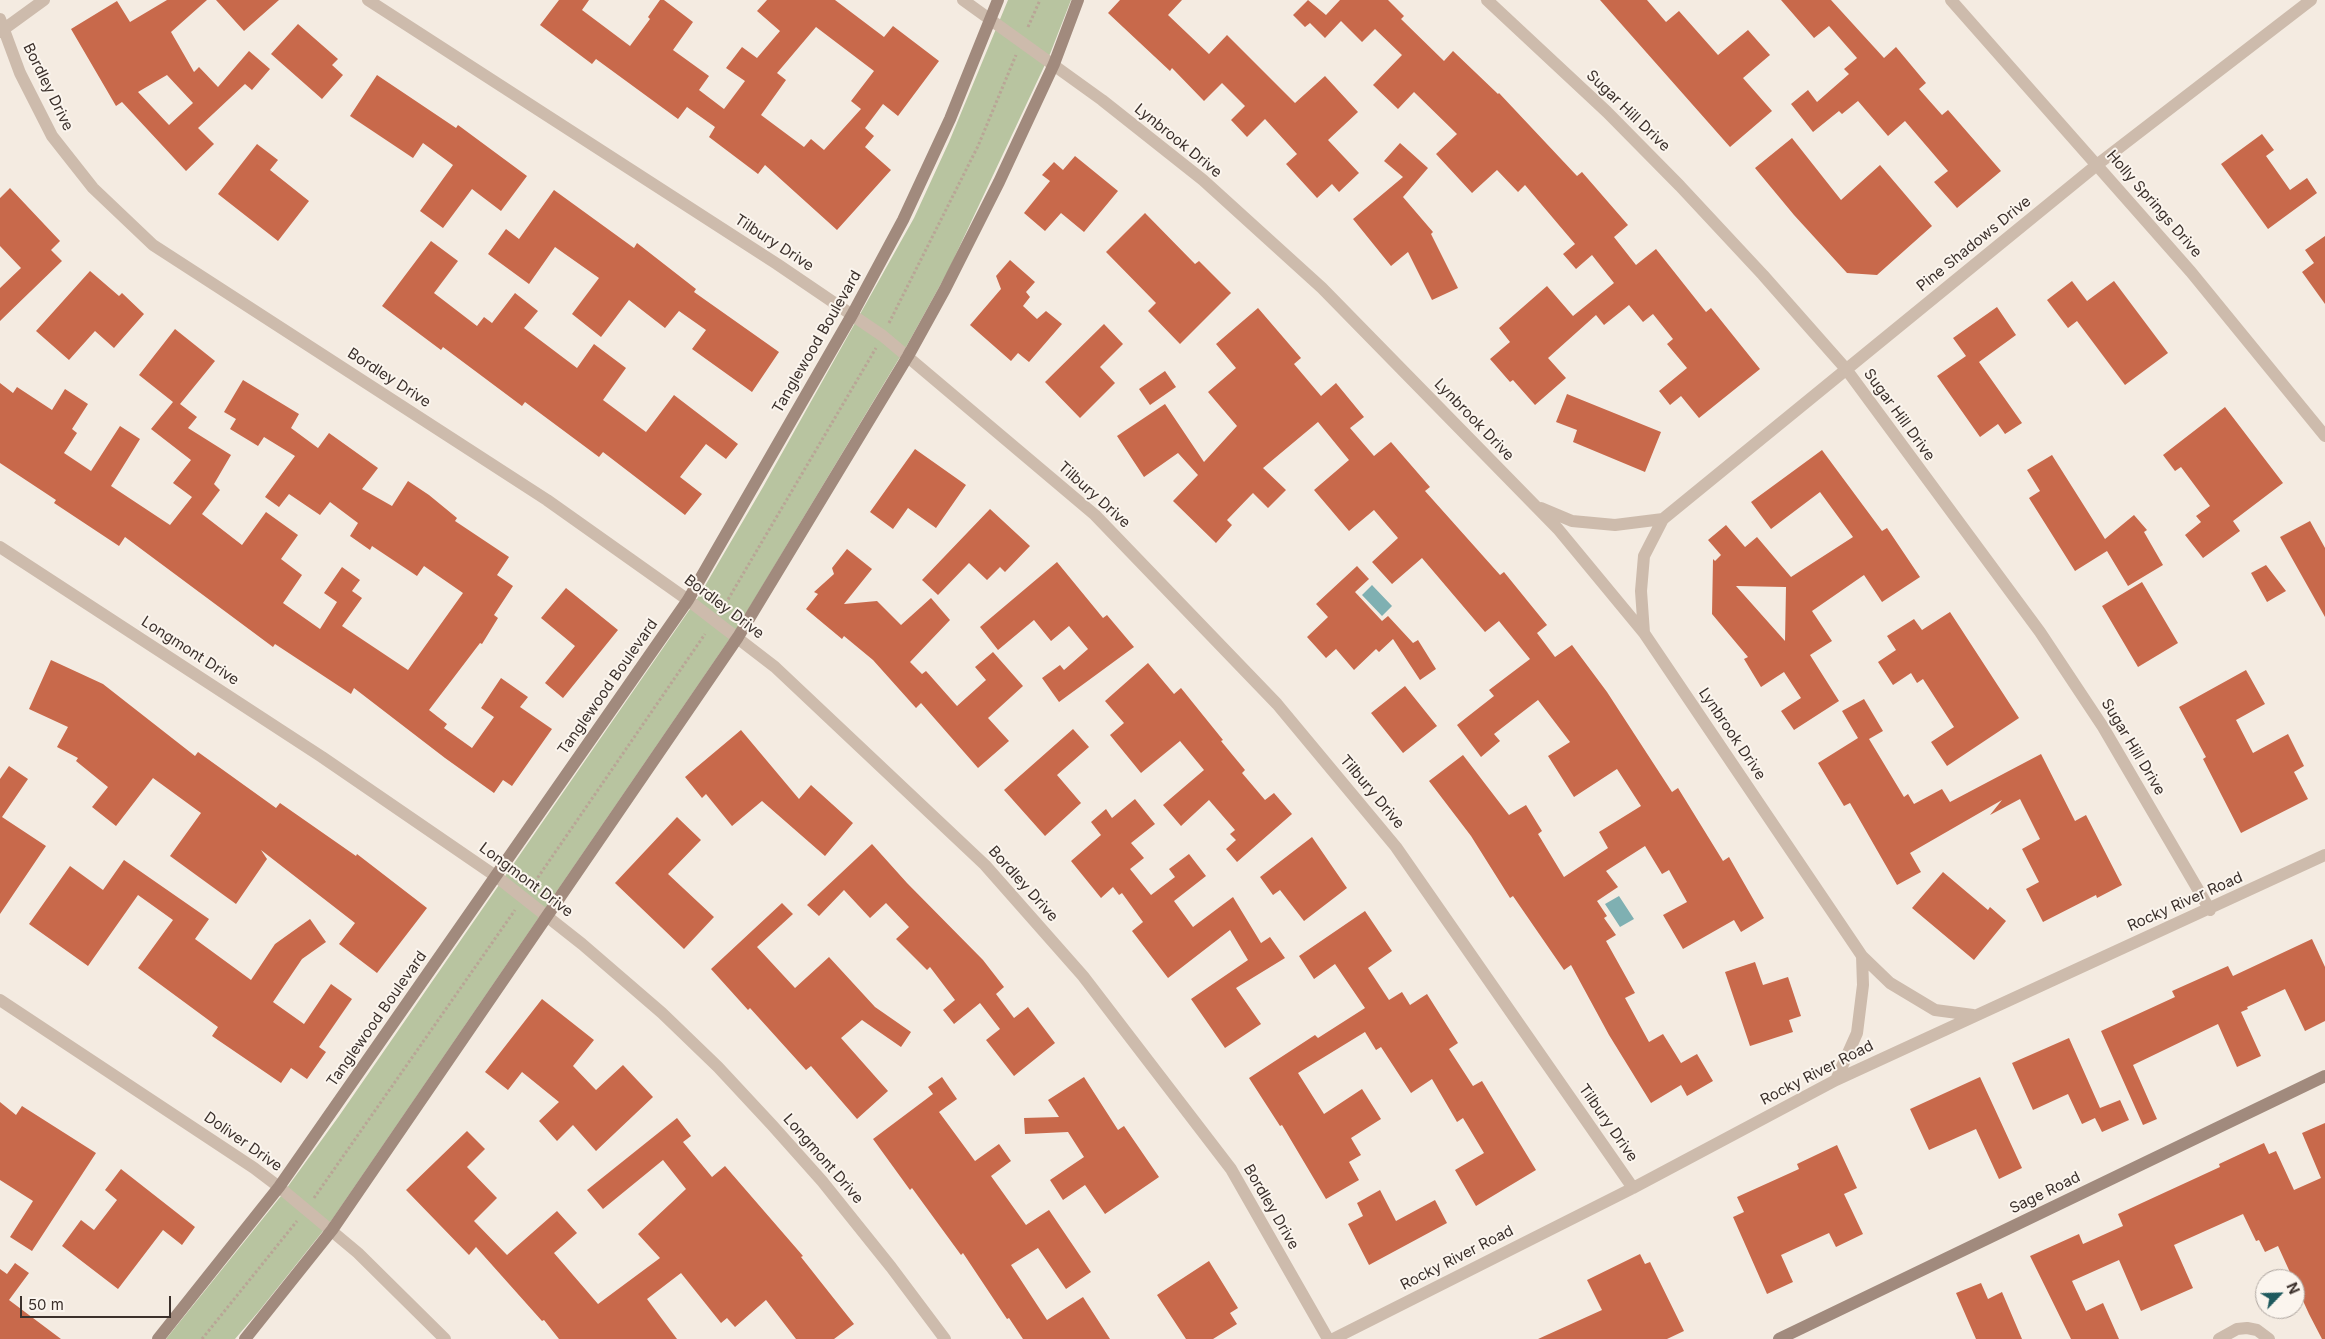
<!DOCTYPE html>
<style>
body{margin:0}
#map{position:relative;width:2325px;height:1339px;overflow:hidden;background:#f4ebe1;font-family:Inter,sans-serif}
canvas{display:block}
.north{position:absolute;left:2255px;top:1269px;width:50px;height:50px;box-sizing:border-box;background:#fbf5ee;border:1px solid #aea6a0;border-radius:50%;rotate:66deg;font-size:14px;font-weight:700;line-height:20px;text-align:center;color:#3b302b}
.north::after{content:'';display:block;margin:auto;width:18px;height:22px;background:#1f5a5e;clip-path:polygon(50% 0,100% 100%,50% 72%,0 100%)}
.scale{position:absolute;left:20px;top:1296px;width:151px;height:22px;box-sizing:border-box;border:2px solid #3b302b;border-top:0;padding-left:6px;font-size:15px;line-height:18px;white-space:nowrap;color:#3b302b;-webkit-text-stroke:4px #fbf5ee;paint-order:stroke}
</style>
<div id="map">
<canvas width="2325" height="1339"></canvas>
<div class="north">N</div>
<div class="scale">50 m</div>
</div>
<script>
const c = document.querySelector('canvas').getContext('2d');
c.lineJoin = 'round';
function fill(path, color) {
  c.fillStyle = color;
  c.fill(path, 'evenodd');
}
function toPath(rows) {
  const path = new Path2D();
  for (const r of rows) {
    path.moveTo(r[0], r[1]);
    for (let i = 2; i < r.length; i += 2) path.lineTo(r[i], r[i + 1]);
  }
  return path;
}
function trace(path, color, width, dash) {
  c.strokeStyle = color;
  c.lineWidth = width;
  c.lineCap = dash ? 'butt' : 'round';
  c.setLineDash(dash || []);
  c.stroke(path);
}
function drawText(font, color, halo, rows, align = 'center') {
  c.font = font + ' Inter,sans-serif';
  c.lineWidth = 4;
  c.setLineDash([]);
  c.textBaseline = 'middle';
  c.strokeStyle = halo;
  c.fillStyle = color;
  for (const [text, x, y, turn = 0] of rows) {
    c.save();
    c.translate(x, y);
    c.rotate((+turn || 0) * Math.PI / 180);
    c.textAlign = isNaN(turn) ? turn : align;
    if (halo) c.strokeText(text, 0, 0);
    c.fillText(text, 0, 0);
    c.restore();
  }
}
fill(toPath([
 [1008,0,1071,0,1050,54,948,271,906,347,737,628,331,1221,259,1311,235,1339,166,1339,281,1196,339,1116,699,596,763,487,914,218,949,142]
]), '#b8c4a0');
fill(toPath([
 [1372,585,1392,606,1382,616,1362,595],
 [1619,896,1634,919,1620,927,1605,904]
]), '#7fb0b2');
fill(toPath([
 [167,0,207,0,171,32,194,72,199,67,218,87,249,51,270,69,252,90,245,84,198,128,214,144,186,171,122,102,116,106,71,29,117,1,130,22],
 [167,75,193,103,169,125,138,92],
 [216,0,279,0,244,31],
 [559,0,589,0,582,10,630,46,650,19,648,17,660,0,664,0,693,22,673,50,709,76,699,90,724,109,745,81,726,68,742,47,757,58,780,31,757,11,767,0,835,0,884,37,893,26,939,61,898,116,883,104,865,128,874,136,865,147,891,170,837,230,765,165,758,174,709,137,715,127,687,107,678,119,596,59,592,64,540,25],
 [816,27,874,71,851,101,861,109,824,150,811,139,804,147,761,115,786,80,777,73],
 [1120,0,1182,0,1168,15,1209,54,1227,35,1295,103,1325,76,1358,112,1328,140,1359,173,1339,192,1332,184,1317,198,1286,164,1297,154,1265,119,1247,137,1231,120,1245,106,1222,83,1204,101,1172,68,1170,71,1108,13],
 [1308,0,1326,15,1340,0,1388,0,1404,16,1401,19,1444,61,1453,51,1498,94,1499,93,1577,176,1582,172,1628,225,1614,237,1636,265,1656,249,1706,312,1711,308,1760,369,1699,418,1681,396,1670,405,1659,391,1687,368,1667,344,1673,339,1653,314,1643,322,1629,305,1604,325,1596,315,1548,358,1566,378,1535,405,1513,380,1510,382,1490,359,1510,342,1499,328,1547,286,1573,316,1614,283,1592,255,1576,269,1563,254,1575,244,1525,185,1518,192,1497,170,1472,193,1436,154,1457,134,1414,92,1398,109,1373,85,1402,55,1375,29,1362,42,1341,21,1325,38,1310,23,1305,27,1293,15],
 [1600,0,1647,0,1666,22,1679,11,1718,55,1748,30,1770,55,1743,78,1772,111,1730,147],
 [1781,0,1831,0,1884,58,1896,47,1926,83,1919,89,1942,115,1948,110,2001,171,1957,208,1934,182,1948,171,1905,121,1888,136,1858,101,1842,114,1839,111,1813,132,1791,104,1808,90,1817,102,1849,74,1844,69,1857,58,1829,26,1814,38],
 [298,24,338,59,332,65,343,75,322,99,271,54],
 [377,75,456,128,458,125,527,176,501,211,472,189,443,228,420,211,453,165,423,143,413,158,350,116],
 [2262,134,2274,150,2266,156,2290,190,2307,178,2317,193,2268,229,2221,164],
 [1792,138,1841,200,1880,165,1932,226,1877,275,1847,273,1794,215,1755,168],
 [1400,143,1428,168,1403,197,1433,232,1431,234,1458,288,1432,300,1408,252,1391,266,1353,219,1403,177,1384,161],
 [257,144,278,160,270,170,309,201,278,241,218,194],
 [1075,156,1118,191,1084,232,1061,213,1045,231,1024,213,1050,181,1042,175,1054,162,1063,170],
 [10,188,60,241,51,250,62,261,0,321,0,288,21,268,0,246,0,198],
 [554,190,634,248,637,243,696,289,694,292,779,352,752,392,692,349,706,330,679,311,665,328,629,300,601,337,572,314,599,278,555,247,529,284,488,254,506,229,519,239],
 [1145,213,1195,264,1199,261,1231,293,1180,344,1148,311,1156,303,1106,252],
 [2325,236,2325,304,2302,272,2314,263,2305,250],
 [431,241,458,261,434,293,477,326,484,317,492,323,515,293,538,311,524,328,577,368,594,344,626,368,603,400,646,432,674,395,738,444,726,459,706,444,680,477,702,494,685,515,603,452,599,457,525,402,522,406,443,347,441,350,382,306],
 [1010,260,1035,282,1026,292,1030,297,1023,306,1037,319,1046,311,1062,324,1029,362,1018,353,1011,361,970,325,1001,289,996,276],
 [90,271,119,296,122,293,144,314,114,348,95,331,69,360,36,331],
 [2072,281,2087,301,2114,281,2168,353,2125,385,2077,321,2068,328,2047,300],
 [1997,307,2016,335,1979,362,2022,423,2005,434,1998,424,1980,437,1937,376,1966,356,1953,338],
 [1258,308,1301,358,1294,364,1321,396,1336,383,1364,417,1350,428,1374,456,1391,442,1430,487,1425,491,1500,575,1504,572,1547,625,1537,633,1555,657,1572,645,1607,692,1672,792,1678,788,1723,861,1729,857,1764,918,1741,932,1734,920,1683,949,1663,915,1687,902,1669,870,1662,874,1645,846,1606,871,1618,887,1597,901,1607,916,1604,918,1616,935,1606,941,1635,993,1625,998,1649,1042,1663,1034,1681,1063,1697,1054,1713,1081,1687,1096,1681,1085,1651,1103,1609,1035,1571,965,1564,970,1513,896,1510,898,1471,836,1429,781,1463,755,1509,815,1526,805,1542,831,1538,834,1564,877,1608,848,1599,832,1641,806,1617,769,1574,797,1548,756,1570,742,1538,700,1494,734,1500,741,1481,757,1457,725,1494,696,1489,690,1530,659,1499,621,1485,632,1422,558,1392,584,1372,562,1398,538,1374,510,1349,531,1314,490,1349,460,1318,422,1263,468,1286,490,1268,508,1253,493,1227,520,1232,525,1216,543,1173,501,1198,475,1178,453,1144,477,1117,436,1165,404,1204,462,1237,426,1208,392,1236,368,1216,344],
 [1104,324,1123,344,1100,367,1115,383,1080,418,1045,382],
 [175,329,215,361,180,404,197,417,188,428,231,455,214,484,220,490,202,514,242,545,266,512,298,535,281,559,302,575,283,603,320,629,337,602,324,593,342,567,360,580,352,591,362,598,342,626,408,670,463,593,424,566,417,576,372,546,370,550,350,536,358,523,330,502,320,515,289,494,279,507,265,497,295,456,264,437,258,446,230,429,236,419,224,412,243,380,299,414,291,428,318,448,329,433,378,468,362,489,392,506,408,481,429,495,457,518,455,521,509,557,497,575,513,586,494,615,498,618,482,644,480,643,429,710,447,724,444,728,472,748,494,717,481,708,501,678,528,697,520,707,552,729,512,786,503,780,494,793,445,758,354,688,351,694,275,644,273,647,125,537,119,546,54,503,56,500,0,463,0,383,13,393,17,387,52,410,65,389,88,404,72,429,77,433,64,453,91,471,120,426,140,439,111,486,170,525,192,497,173,483,191,460,151,429,173,402,139,375],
 [1165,371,1176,387,1150,405,1139,389],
 [1567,394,1661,432,1645,472,1573,442,1577,430,1556,422],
 [2225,407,2283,483,2233,521,2240,531,2203,558,2185,535,2201,522,2196,516,2210,506,2181,467,2175,471,2163,455],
 [915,449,966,485,936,528,908,508,893,529,870,512],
 [1822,450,1882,531,1887,528,1920,577,1882,602,1864,575,1812,611,1832,641,1810,655,1839,701,1794,730,1781,711,1801,698,1784,672,1761,687,1744,659,1748,657,1712,614,1713,559,1715,561,1721,555,1708,540,1726,525,1745,547,1757,537,1791,577,1853,537,1820,492,1771,529,1751,502],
 [1736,586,1786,587,1785,641],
 [2052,455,2105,539,2134,515,2147,530,2144,532,2163,565,2128,586,2107,551,2075,571,2029,498,2040,491,2027,470],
 [990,509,1030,546,1005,572,1000,567,987,580,969,563,938,595,922,580],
 [2310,521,2325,548,2325,617,2280,537],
 [847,549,872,569,844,604,877,601,901,625,931,598,950,620,910,662,922,674,926,671,957,706,986,680,975,667,993,652,1023,686,988,718,1009,741,978,768,921,703,916,708,873,660,844,636,842,639,806,609,818,594,814,592,834,574,832,568],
 [1057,562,1103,618,1107,615,1134,647,1059,702,1042,678,1060,665,1064,670,1088,649,1069,626,1051,641,1034,620,998,650,980,627],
 [2266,565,2286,591,2267,602,2251,573],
 [1357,566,1369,579,1355,592,1382,621,1388,616,1413,643,1418,640,1436,669,1420,680,1393,639,1379,652,1376,649,1354,670,1336,649,1326,658,1307,637,1328,617,1316,604],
 [2142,582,2178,643,2138,667,2102,606],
 [566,588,618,630,563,698,545,683,575,646,541,618],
 [1950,612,2019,718,1947,766,1931,742,1954,727,1923,679,1917,683,1911,673,1893,685,1878,662,1896,650,1887,636,1914,619,1922,630],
 [51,660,103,684,195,756,198,752,276,808,280,803,356,856,357,854,427,908,377,973,339,944,355,923,261,850,267,859,236,904,170,856,201,813,153,778,116,826,92,807,108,787,76,761,78,758,57,747,68,727,29,709],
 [1148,663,1174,694,1181,688,1223,740,1221,741,1245,770,1242,773,1265,800,1274,793,1292,814,1237,862,1226,849,1236,840,1230,834,1235,830,1209,800,1181,826,1163,805,1204,770,1180,741,1141,773,1110,735,1124,723,1105,701],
 [2246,670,2265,704,2236,720,2253,753,2288,734,2304,766,2294,772,2308,799,2241,833,2203,759,2206,757,2179,707],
 [1405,686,1437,726,1403,753,1371,713],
 [1864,699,1883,731,1869,739,1904,797,1908,794,1914,804,1942,789,1950,802,2041,754,2075,821,2086,815,2122,885,2097,898,2096,895,2043,922,2026,889,2039,882,2022,849,2040,839,2020,799,1990,815,2002,800,1910,853,1921,872,1897,885,1850,803,1844,806,1818,763,1858,738,1842,711],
 [1073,729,1089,747,1057,775,1081,803,1045,836,1004,790],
 [741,730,799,799,811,785,853,823,825,856,762,801,732,826,706,794,702,798,685,777],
 [9,766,28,779,2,817,46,846,0,914,0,779],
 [1135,799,1155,824,1131,843,1144,858,1130,869,1151,895,1175,877,1169,869,1189,854,1206,876,1174,901,1193,927,1233,897,1261,943,1270,937,1285,958,1236,988,1261,1024,1225,1048,1191,999,1248,960,1230,930,1168,978,1132,931,1143,922,1122,893,1119,895,1113,887,1101,898,1071,861,1101,835,1091,822,1106,809,1112,818],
 [677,817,701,840,668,874,714,917,684,949,615,883],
 [1312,837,1347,888,1304,921,1280,890,1273,895,1260,877],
 [872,844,907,883,983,960,1004,987,996,994,1014,1018,1028,1007,1055,1043,1014,1076,986,1040,1000,1029,980,1003,954,1024,943,1010,955,1000,930,967,927,970,896,939,909,927,886,903,870,918,844,890,819,916,807,905],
 [124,860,209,919,195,939,251,980,275,944,310,919,326,942,302,959,273,1002,304,1024,331,984,352,999,319,1047,326,1052,307,1079,291,1068,281,1083,212,1036,218,1027,138,968,173,920,138,895,88,966,29,924,70,866,103,890],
 [1943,872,1988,910,1990,907,2006,921,1974,960,1912,908],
 [782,903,793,914,757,947,795,988,829,957,875,1007,911,1032,901,1047,862,1020,841,1038,888,1091,857,1119,811,1066,806,1070,750,1008,748,1010,711,969],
 [1365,911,1392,951,1368,968,1389,1000,1402,992,1410,1005,1427,994,1458,1043,1449,1049,1473,1086,1482,1081,1536,1170,1476,1206,1455,1170,1484,1153,1463,1118,1457,1122,1432,1079,1411,1093,1381,1047,1376,1050,1365,1032,1298,1073,1324,1114,1362,1089,1381,1119,1351,1138,1361,1155,1349,1162,1359,1180,1326,1199,1282,1125,1280,1126,1249,1078,1315,1035,1318,1038,1365,1008,1335,964,1314,979,1299,956],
 [2312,939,2325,967,2325,1021,2305,1031,2285,989,2247,1007,2248,1009,2241,1012,2261,1056,2237,1067,2218,1024,2133,1065,2157,1119,2143,1125,2101,1031,2175,997,2172,991,2228,966,2233,976],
 [1755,962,1763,985,1788,977,1801,1016,1789,1020,1793,1032,1750,1046,1725,972],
 [542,999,594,1040,573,1066,596,1090,623,1065,653,1097,596,1151,573,1125,557,1141,539,1121,559,1102,522,1072,508,1090,485,1072],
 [2069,1038,2100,1108,2120,1100,2129,1120,2102,1132,2095,1118,2082,1124,2068,1094,2033,1110,2012,1063],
 [942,1077,957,1099,939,1112,975,1161,999,1144,1011,1161,991,1176,1026,1225,1049,1210,1091,1272,1066,1289,1038,1248,1011,1265,1047,1320,1083,1297,1110,1339,1023,1339,1009,1318,1007,1319,963,1253,961,1255,912,1188,910,1190,873,1139,933,1094,928,1087],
 [1084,1077,1118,1130,1124,1126,1159,1177,1105,1214,1085,1185,1063,1200,1050,1180,1084,1157,1068,1132,1025,1134,1024,1118,1059,1117,1048,1100],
 [1980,1077,2022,1168,1999,1179,1976,1129,1929,1150,1910,1109],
 [0,1102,16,1115,22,1106,96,1153,32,1251,10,1237,33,1201,0,1180],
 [677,1118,691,1136,683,1142,712,1177,725,1166,803,1256,801,1257,854,1324,834,1339,796,1339,766,1300,735,1327,727,1318,721,1323,681,1273,647,1299,677,1339,559,1339,544,1320,542,1321,476,1247,469,1255,406,1190,467,1131,485,1149,467,1167,497,1198,474,1221,507,1255,557,1211,577,1233,554,1253,598,1304,660,1258,638,1234,686,1189,663,1160,603,1209,587,1190],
 [2325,1123,2325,1339,2322,1339,2309,1314,2278,1246,2265,1252,2259,1240,2256,1241,2243,1214,2174,1245,2193,1288,2141,1311,2119,1260,2072,1281,2086,1311,2103,1303,2119,1339,2071,1339,2030,1256,2079,1234,2083,1244,2123,1226,2118,1214,2220,1167,2219,1164,2264,1143,2269,1154,2276,1151,2294,1190,2321,1178,2302,1133],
 [1837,1145,1857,1188,1844,1194,1863,1234,1836,1247,1829,1233,1781,1255,1793,1282,1767,1294,1733,1217,1744,1212,1737,1197,1799,1169,1797,1164],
 [121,1169,195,1227,182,1245,163,1230,118,1289,62,1246,81,1220,94,1230,117,1200,105,1190],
 [1380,1190,1396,1221,1435,1200,1447,1223,1369,1265,1348,1224,1363,1216,1357,1203],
 [1640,1254,1645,1264,1650,1262,1684,1331,1667,1339,1538,1339,1602,1310,1587,1280],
 [1209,1261,1238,1308,1230,1313,1237,1324,1213,1339,1186,1339,1157,1295],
 [15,1263,29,1273,9,1300,61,1339,0,1339,0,1269,7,1274],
 [1981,1283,1988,1299,2002,1292,2022,1339,1976,1339,1956,1293]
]), '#c8694b');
trace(toPath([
 [1028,27,1040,0],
 [889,323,978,146,1016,55],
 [723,608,876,348],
 [532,886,705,634],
 [314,1198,515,910],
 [202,1339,297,1221]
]), '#b9a596', 3, [2.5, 2.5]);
trace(toPath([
 [368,0,777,264,883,336,1095,515,1277,704,1396,847,1633,1188],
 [963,0,1102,100,1203,180,1322,288,1558,529,1644,633,1862,956,1890,983,1935,1010,1973,1015],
 [1487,0,1607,112,1680,186,1763,275,1846,369,2040,632,2103,727,2210,910],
 [1951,0,2191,272,2325,436],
 [0,19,20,73,52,136,93,188,153,245,547,500,688,600,775,667,985,865,1083,976,1231,1169,1328,1339],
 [0,32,44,0],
 [1541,508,1572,521,1615,525,1663,519],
 [0,547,322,757,497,877,582,944,662,1013,718,1067,772,1125,822,1181,891,1267,945,1339],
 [1644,633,1641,591,1644,556,1663,519,2098,164,2311,0],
 [0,1000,254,1168,279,1187,358,1253,445,1339],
 [1836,1080,1857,1033,1863,985,1862,956],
 [1333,1339,1633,1188,1836,1080,2325,855],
 [2219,1339,2237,1329,2247,1328,2257,1330,2269,1339]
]), '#cdbbac', 12);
trace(toPath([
 [158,1339,279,1187,688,600,852,315,903,220,950,119,998,0],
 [245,1339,332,1230,738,637,908,356,945,289,999,182,1054,64,1078,0],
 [1779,1339,2325,1076]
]), '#a18a7d', 12);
drawText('15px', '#3b302b', '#fbf5ee', [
 ["Bordley Drive",48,87,64],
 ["Sugar Hill Drive",1628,111,44],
 ["Lynbrook Drive",1178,141,39],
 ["Holly Springs Drive",2154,204,49],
 ["Tilbury Drive",774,243,33],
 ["Pine Shadows Drive",1974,244,-39],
 ["Tanglewood Boulevard",817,342,-60],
 ["Bordley Drive",389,378,33],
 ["Sugar Hill Drive",1899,415,54],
 ["Lynbrook Drive",1474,420,46],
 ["Tilbury Drive",1094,495,42],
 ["Bordley Drive",724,607,37],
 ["Longmont Drive",190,651,33],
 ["Tanglewood Boulevard",608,687,-55],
 ["Lynbrook Drive",1732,734,56],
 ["Sugar Hill Drive",2133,747,59],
 ["Tilbury Drive",1372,792,50],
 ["Longmont Drive",526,880,37],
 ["Bordley Drive",1023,884,48],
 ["Rocky River Road",2185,902,-24],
 ["Tanglewood Boulevard",377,1019,-55],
 ["Rocky River Road",1817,1073,-27],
 ["Tilbury Drive",1608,1123,55],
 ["Doliver Drive",243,1142,35],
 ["Longmont Drive",823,1159,49],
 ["Sage Road",2045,1193,-26],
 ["Bordley Drive",1271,1207,60],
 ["Rocky River Road",1457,1258,-27]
]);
</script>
